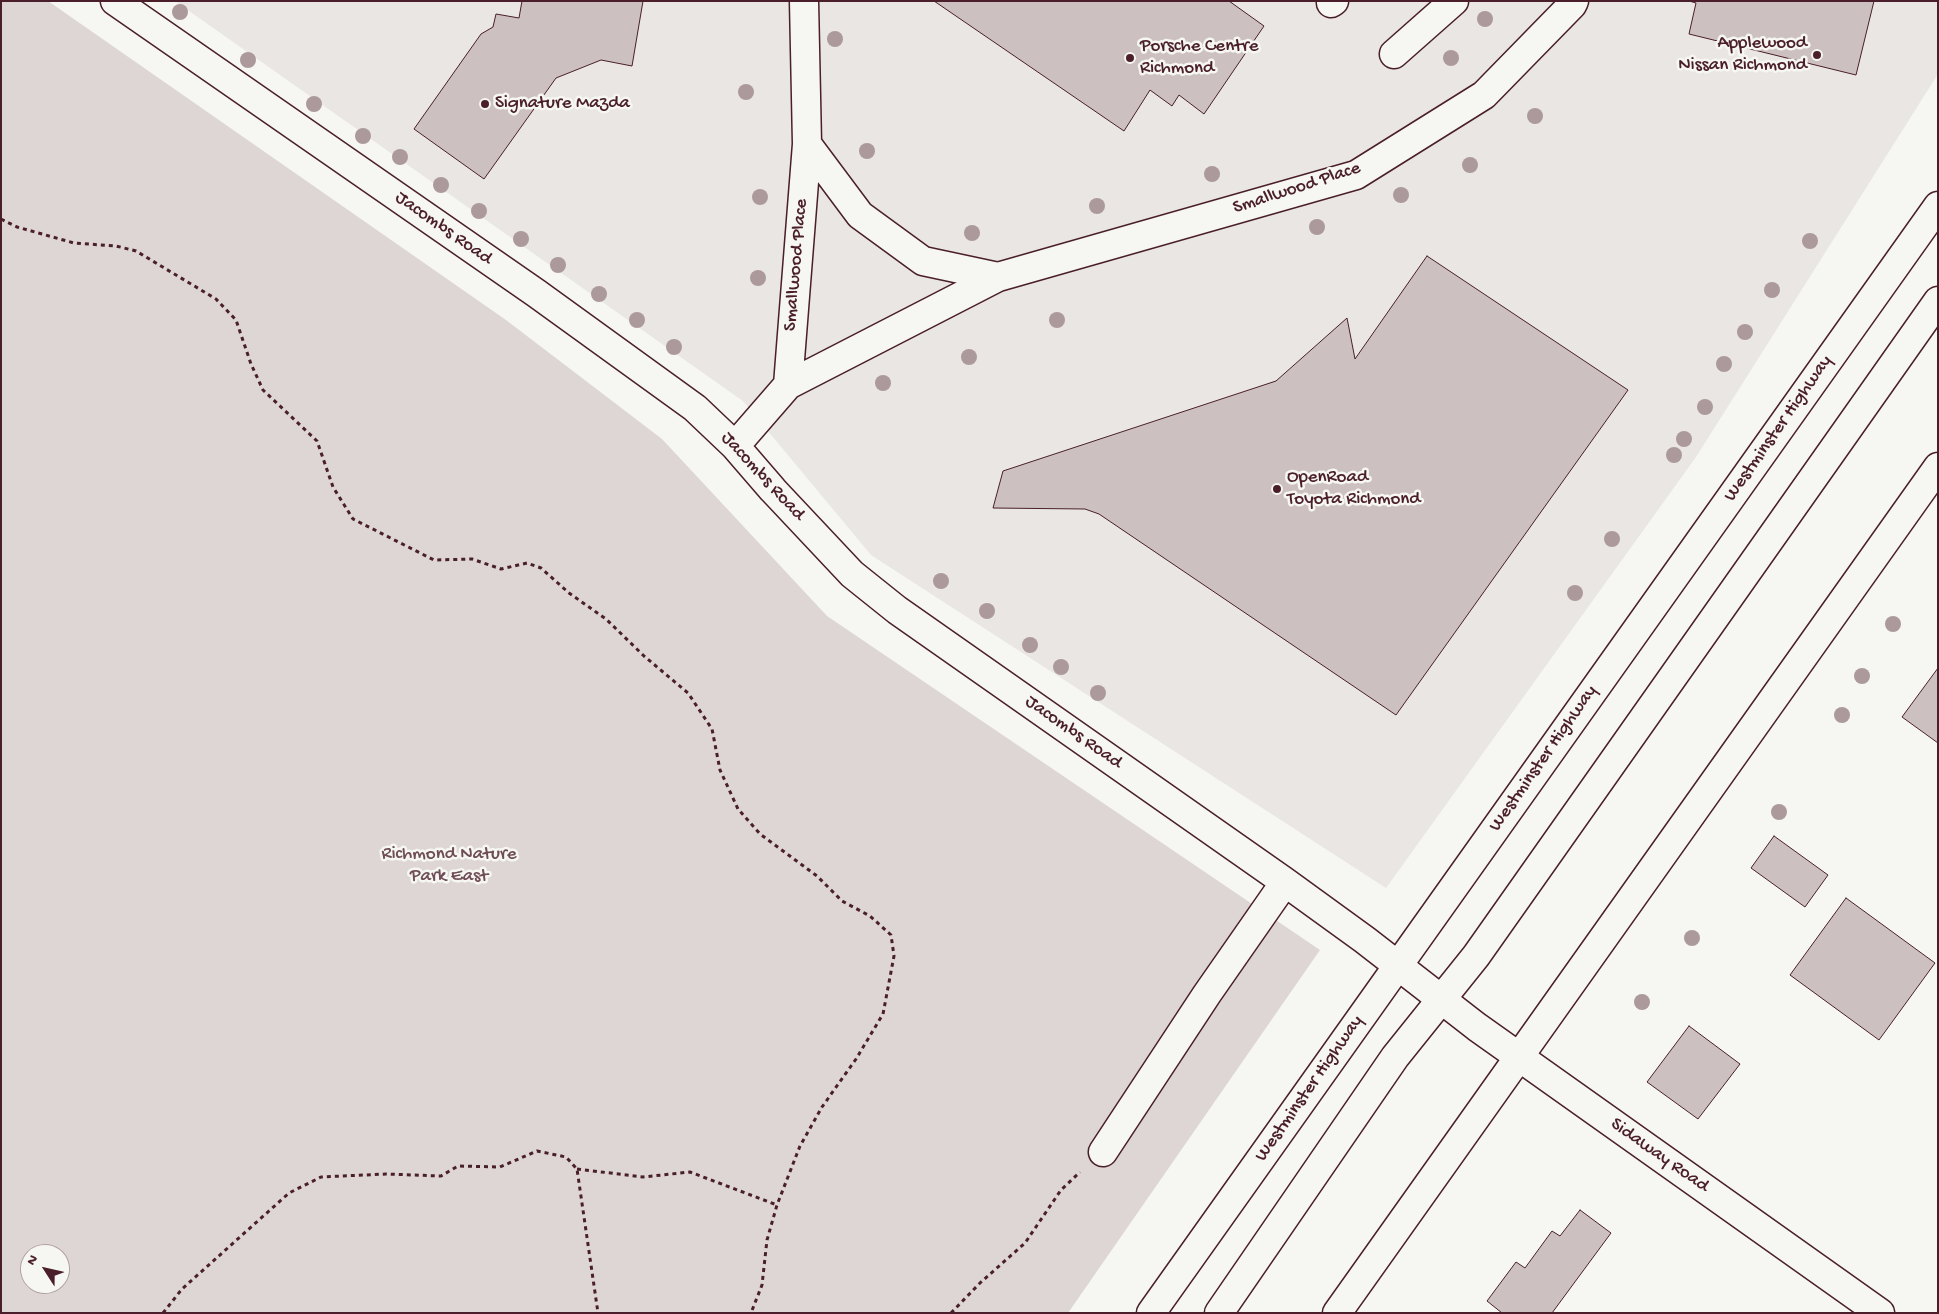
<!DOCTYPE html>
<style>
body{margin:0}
#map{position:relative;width:1939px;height:1314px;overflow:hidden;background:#f6f6f2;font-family:"Gochi Hand",sans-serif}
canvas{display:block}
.frame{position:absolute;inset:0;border:2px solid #4a1f2b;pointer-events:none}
.north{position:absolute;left:20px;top:1244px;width:50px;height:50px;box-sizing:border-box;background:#f6f6f2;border:1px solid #b1a0a2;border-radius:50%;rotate:305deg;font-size:14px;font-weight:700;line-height:20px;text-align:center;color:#4a1f2b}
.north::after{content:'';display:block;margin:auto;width:18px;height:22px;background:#4a1f2b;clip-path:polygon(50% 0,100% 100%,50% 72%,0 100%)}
</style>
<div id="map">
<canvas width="1939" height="1314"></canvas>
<div class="frame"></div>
<div class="north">N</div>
</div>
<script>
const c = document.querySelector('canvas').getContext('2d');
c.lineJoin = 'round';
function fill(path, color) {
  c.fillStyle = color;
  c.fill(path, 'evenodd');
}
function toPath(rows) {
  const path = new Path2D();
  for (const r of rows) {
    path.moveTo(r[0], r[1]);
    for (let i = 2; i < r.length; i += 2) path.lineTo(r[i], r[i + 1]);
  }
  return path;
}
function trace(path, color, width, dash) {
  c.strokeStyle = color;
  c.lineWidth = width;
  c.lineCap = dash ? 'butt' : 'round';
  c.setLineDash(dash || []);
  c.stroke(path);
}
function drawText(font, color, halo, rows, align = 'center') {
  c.font = font + ' "Gochi Hand",sans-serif';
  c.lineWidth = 5;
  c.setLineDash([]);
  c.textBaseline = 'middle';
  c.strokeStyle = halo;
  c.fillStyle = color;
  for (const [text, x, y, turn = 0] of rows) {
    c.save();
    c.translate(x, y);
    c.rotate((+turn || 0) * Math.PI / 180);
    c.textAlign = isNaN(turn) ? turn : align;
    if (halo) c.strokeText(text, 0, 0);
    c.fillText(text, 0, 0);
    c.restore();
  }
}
fill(toPath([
 [175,1,1938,1,1938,74,1696,457,1386,888,871,555,743,401]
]), '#e9e6e3');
fill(toPath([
 [1,1,48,1,506,320,662,439,827,616,1320,950,1068,1313,1,1313],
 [30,1254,60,1254,60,1284,30,1284]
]), '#ddd6d5');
const building = toPath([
 [522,1,643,1,632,66,601,60,556,78,484,179,414,129,481,34,493,27,496,14,519,18,522,1],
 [934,1,1229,1,1264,26,1204,114,1179,95,1172,106,1150,90,1124,131,934,1],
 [1689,1,1874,1,1856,75,1689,34,1696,3,1689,1],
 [1427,256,1628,390,1396,715,1099,514,1085,509,993,508,1003,471,1276,381,1347,318,1355,359,1427,256],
 [1938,668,1938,743,1902,717,1938,668],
 [1774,836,1828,875,1805,907,1751,868,1774,836],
 [1846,898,1935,963,1879,1040,1790,975,1846,898],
 [1689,1026,1740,1064,1698,1119,1647,1082,1689,1026],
 [1580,1210,1611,1233,1552,1313,1502,1313,1487,1301,1516,1262,1525,1268,1552,1231,1560,1236,1580,1210]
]);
fill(building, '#ccc1c0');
trace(building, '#4a1f2b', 1);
const minor = toPath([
 [115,1,536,293,695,408,735,446,773,490,852,574,897,610,1285,882,1365,940,1477,1027,1880,1313],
 [1331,3,1334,1],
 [1394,54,1454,1],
 [807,144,860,215,923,261,998,277],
 [788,385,807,144,804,1],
 [735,446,788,385,998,277,1356,175,1484,95,1572,5,1574,1],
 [1103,1152,1207,994,1285,882],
 [1337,1313,1938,467]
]);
const major = toPath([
 [1151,1313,1938,206],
 [1219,1313,1395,1057,1476,956,1938,301]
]);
trace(minor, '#4a1f2b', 31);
trace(major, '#4a1f2b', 31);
trace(toPath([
 [1,219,17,227,74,243,116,246,136,251,216,299,236,320,251,364,263,390,317,441,333,487,353,519,434,560,472,559,501,569,527,563,541,568,569,593,606,619,644,656,688,693,712,729,720,770,738,809,760,834,817,876,842,901,870,916,891,935,894,956,883,1014,856,1059,822,1107,800,1146,777,1205,767,1240,762,1285,751,1313],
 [577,1169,643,1177,690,1172,777,1205],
 [163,1313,182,1289,289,1193,321,1177,386,1174,441,1176,458,1166,500,1167,537,1151,566,1157,577,1169,598,1313],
 [951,1313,980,1283,1025,1243,1061,1190,1080,1172]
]), '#4a1f2b', 3, [4, 4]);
trace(minor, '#f6f6f2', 28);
trace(major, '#f6f6f2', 28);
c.fillStyle = '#ac999c';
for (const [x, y] of [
 [180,12],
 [1485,19],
 [835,39],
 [1451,58],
 [248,60],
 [746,92],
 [314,104],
 [1535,116],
 [363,136],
 [867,151],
 [400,157],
 [1470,165],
 [1212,174],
 [441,185],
 [1401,195],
 [760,197],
 [1097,206],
 [479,211],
 [1317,227],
 [972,233],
 [521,239],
 [1810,241],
 [558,265],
 [758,278],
 [1772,290],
 [599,294],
 [637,320],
 [1057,320],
 [1745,332],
 [674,347],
 [969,357],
 [1724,364],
 [883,383],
 [1705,407],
 [1684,439],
 [1674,455],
 [1612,539],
 [941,581],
 [1575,593],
 [987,611],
 [1893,624],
 [1030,645],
 [1061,667],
 [1862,676],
 [1098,693],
 [1842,715],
 [1779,812],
 [1692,938],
 [1642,1002]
]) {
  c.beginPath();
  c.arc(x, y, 8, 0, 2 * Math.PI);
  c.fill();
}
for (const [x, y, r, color] of [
 [1817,55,5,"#4a1f2b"],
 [1130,58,5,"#4a1f2b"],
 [485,104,5,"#4a1f2b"],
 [1277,489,5,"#4a1f2b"]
]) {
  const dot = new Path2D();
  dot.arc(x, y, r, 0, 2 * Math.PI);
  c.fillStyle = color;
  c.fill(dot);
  trace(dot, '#f6f6f2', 2);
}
drawText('19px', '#4a1f2b', '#f6f6f2', [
 ["Applewood",1807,44,"right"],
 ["Nissan Richmond",1807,66,"right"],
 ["Porsche Centre",1140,47],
 ["Richmond",1140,69],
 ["Signature Mazda",495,104],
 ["OpenRoad",1287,478],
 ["Toyota Richmond",1287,500]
], 'left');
drawText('19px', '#4a1f2b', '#f6f6f2', [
 ["Smallwood Place",1297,189,-18],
 ["Jacombs Road",443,229,35],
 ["Smallwood Place",797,265,-85],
 ["Westminster Highway",1779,429,-55],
 ["Jacombs Road",762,477,47],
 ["Jacombs Road",1073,733,35],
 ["Westminster Highway",1544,759,-55],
 ["Westminster Highway",1310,1089,-55],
 ["Sidaway Road",1659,1156,35]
]);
drawText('19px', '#6f4d56', '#f6f6f2', [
 ["Richmond Nature",449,855],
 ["Park East",449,877]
]);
</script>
